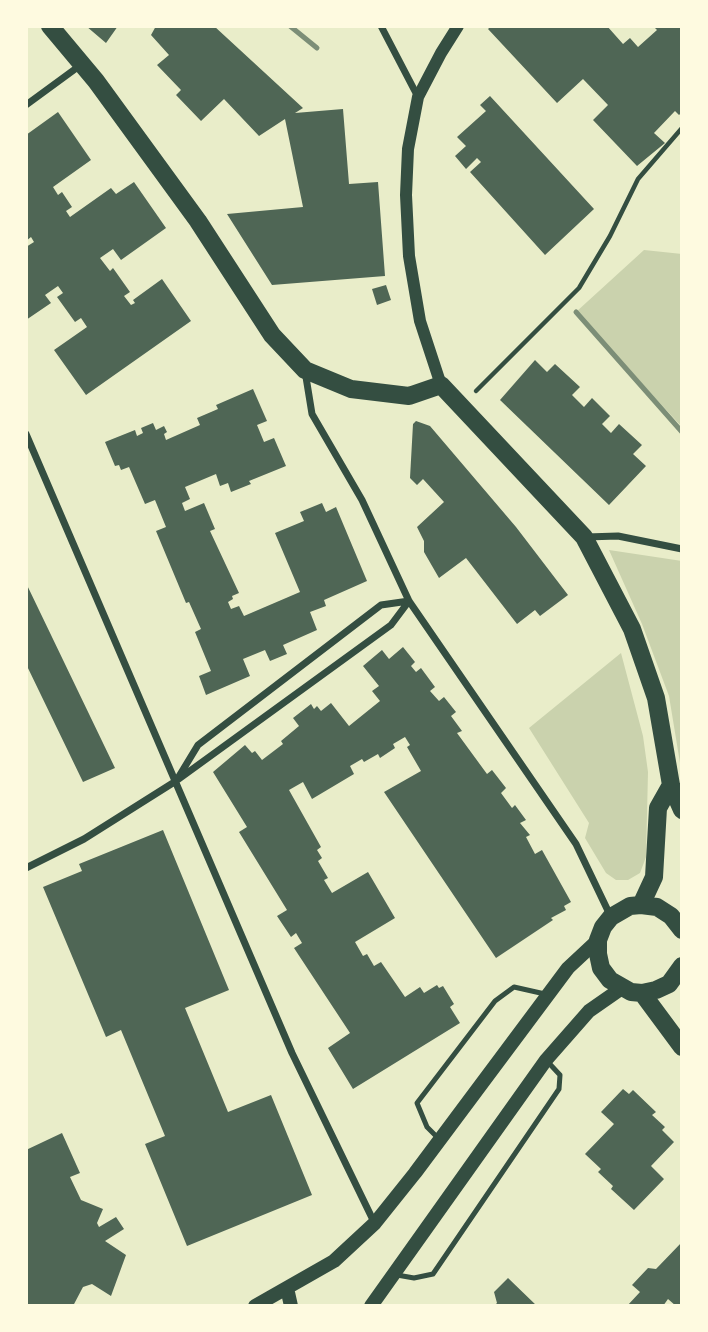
<!DOCTYPE html>
<style>
body{margin:0}
#map{position:relative;width:708px;height:1332px;overflow:hidden;background:#e9edc9;font-family:"Libre Baskerville",serif}
canvas{display:block}
.frame{position:absolute;inset:0;border:28px solid #fefae0;pointer-events:none}
</style>
<div id="map">
<canvas width="708" height="1332"></canvas>
<div class="frame"></div>
</div>
<script>
const c = document.querySelector('canvas').getContext('2d');
c.lineJoin = 'round';
function fill(path, color) {
  c.fillStyle = color;
  c.fill(path, 'evenodd');
}
function toPath(rows) {
  const path = new Path2D();
  for (const r of rows) {
    path.moveTo(r[0], r[1]);
    for (let i = 2; i < r.length; i += 2) path.lineTo(r[i], r[i + 1]);
  }
  return path;
}
function trace(path, color, width, dash) {
  c.strokeStyle = color;
  c.lineWidth = width;
  c.lineCap = dash ? 'butt' : 'round';
  c.setLineDash(dash || []);
  c.stroke(path);
}
fill(toPath([
 [644,250,682,254,682,427,576,312],
 [609,550,682,561,682,775,669,696,642,624],
 [621,653,643,736,648,772,646,857,640,873,628,880,616,880,606,873,585,838,589,823,529,728]
]), '#cad2ad');
fill(toPath([
 [86,26,118,26,106,43],
 [156,26,214,26,303,108,295,113,343,109,349,184,378,182,385,276,272,285,227,214,303,207,285,119,259,136,224,99,201,121,176,95,181,90,157,65,169,55,151,35],
 [491,26,607,26,623,44,630,38,638,47,657,30,653,26,682,26,682,112,679,115,675,111,654,133,665,143,637,166,593,120,608,105,583,79,557,103,488,29],
 [490,96,594,209,545,255,470,172,481,162,477,158,466,169,455,156,466,146,457,137,486,111,480,105],
 [58,112,91,160,53,187,58,195,62,192,72,207,66,211,70,217,111,188,116,194,134,182,166,228,121,260,113,249,100,258,110,271,113,268,130,292,124,296,131,305,135,303,133,300,162,279,191,321,86,395,54,350,87,327,81,318,75,322,57,297,63,293,58,286,45,295,51,303,26,320,26,247,34,242,31,237,26,241,26,135],
 [386,285,391,300,377,305,372,289],
 [535,360,547,372,555,364,580,387,572,395,584,407,592,398,610,416,602,424,611,433,619,424,642,445,633,454,646,466,609,505,500,400],
 [253,389,267,421,257,425,264,442,274,438,286,466,249,481,251,484,231,492,228,483,220,486,216,474,185,487,190,499,182,503,185,511,204,503,215,529,210,531,239,593,232,596,233,599,228,602,231,609,239,606,244,616,300,592,275,533,304,521,300,512,322,503,326,512,336,507,367,581,324,600,326,606,310,612,317,630,283,645,287,654,270,661,265,650,243,659,250,676,206,695,199,676,211,671,195,632,201,629,189,602,186,603,156,531,166,527,155,500,145,504,129,467,121,470,119,465,115,466,105,442,135,430,137,436,143,433,141,428,153,423,156,430,164,426,167,432,164,434,166,440,200,425,197,418,218,409,216,405],
 [416,421,430,426,516,527,568,595,540,616,535,610,517,624,466,558,439,578,424,552,424,541,417,527,444,502,423,479,417,485,410,478,413,424],
 [26,583,115,768,83,782,26,664],
 [403,647,415,662,411,666,416,672,421,668,435,687,430,691,439,701,444,697,456,712,451,716,462,731,457,733,487,774,492,770,506,788,501,793,512,808,515,805,526,820,520,823,530,835,526,837,535,854,542,850,571,902,564,906,566,910,551,918,553,920,496,958,384,792,421,771,407,747,410,745,405,737,393,744,395,748,380,758,378,754,364,762,362,759,350,766,354,774,312,799,303,782,289,790,321,847,317,850,322,858,318,861,328,878,324,880,332,893,368,872,395,918,355,942,363,956,367,954,374,966,381,962,405,997,420,987,424,993,437,985,439,988,443,986,454,1004,450,1007,460,1023,353,1089,328,1048,350,1033,294,948,302,943,296,933,291,937,277,916,287,910,239,832,247,827,213,772,245,745,252,753,255,751,262,760,283,744,281,741,299,726,293,718,311,704,314,709,317,706,321,711,331,703,349,726,380,701,372,691,379,686,363,666,382,650,389,659],
 [163,830,229,990,185,1008,228,1112,271,1095,312,1195,187,1246,145,1144,165,1136,121,1030,106,1037,43,887,82,871,79,864],
 [623,1089,629,1094,633,1090,656,1112,652,1115,665,1127,662,1130,674,1142,651,1166,664,1179,634,1210,611,1189,613,1186,598,1172,601,1169,585,1154,614,1124,601,1112],
 [62,1133,80,1173,70,1177,81,1200,103,1209,97,1223,99,1227,116,1217,124,1229,105,1241,126,1255,111,1296,92,1284,83,1287,73,1306,26,1306,26,1150],
 [682,1242,682,1306,676,1306,668,1299,663,1306,627,1306,640,1292,632,1285,648,1268,656,1269],
 [508,1278,537,1306,494,1306,497,1303,494,1292]
]), '#4f6655');
trace(toPath([
 [476,391,579,288,610,236,638,179,682,128]
]), '#344e41', 4.5);
trace(toPath([
 [440,1140,427,1127,417,1103,495,1001,514,987,545,994],
 [397,1275,414,1278,433,1274,559,1089,560,1075,547,1061]
]), '#344e41', 5);
trace(toPath([
 [381,26,418,97],
 [26,105,82,64],
 [305,371,312,414,362,500,409,601,576,844,610,915],
 [26,434,292,1053,374,1222],
 [586,537,618,536,682,549],
 [178,778,198,745,381,605,409,601],
 [26,868,84,839,176,781,391,625,409,601]
]), '#344e41', 7);
trace(toPath([
 [441,385,420,321,409,256,406,195,408,149,418,97,441,53,458,26]
]), '#344e41', 12);
trace(toPath([
 [287,1288,291,1306],
 [255,1306,334,1261,375,1223,415,1173,568,968,598,940],
 [371,1306,546,1060,589,1011,622,988]
]), '#344e41', 14);
trace(toPath([
 [50,26,96,81,198,221,272,335,305,370,351,389,409,396,441,385,584,537,632,629,656,698,671,785,682,810],
 [641,905,654,877,658,808,671,785],
 [682,930,671,916,657,907,641,905,630,906,611,917,603,927,598,940,598,954,601,968,610,980,631,992,642,993,656,990,669,984,682,966],
 [642,993,682,1047]
]), '#344e41', 18);
trace(toPath([
 [290,26,317,48],
 [576,312,682,432]
]), '#7c8e77', 5);
</script>
